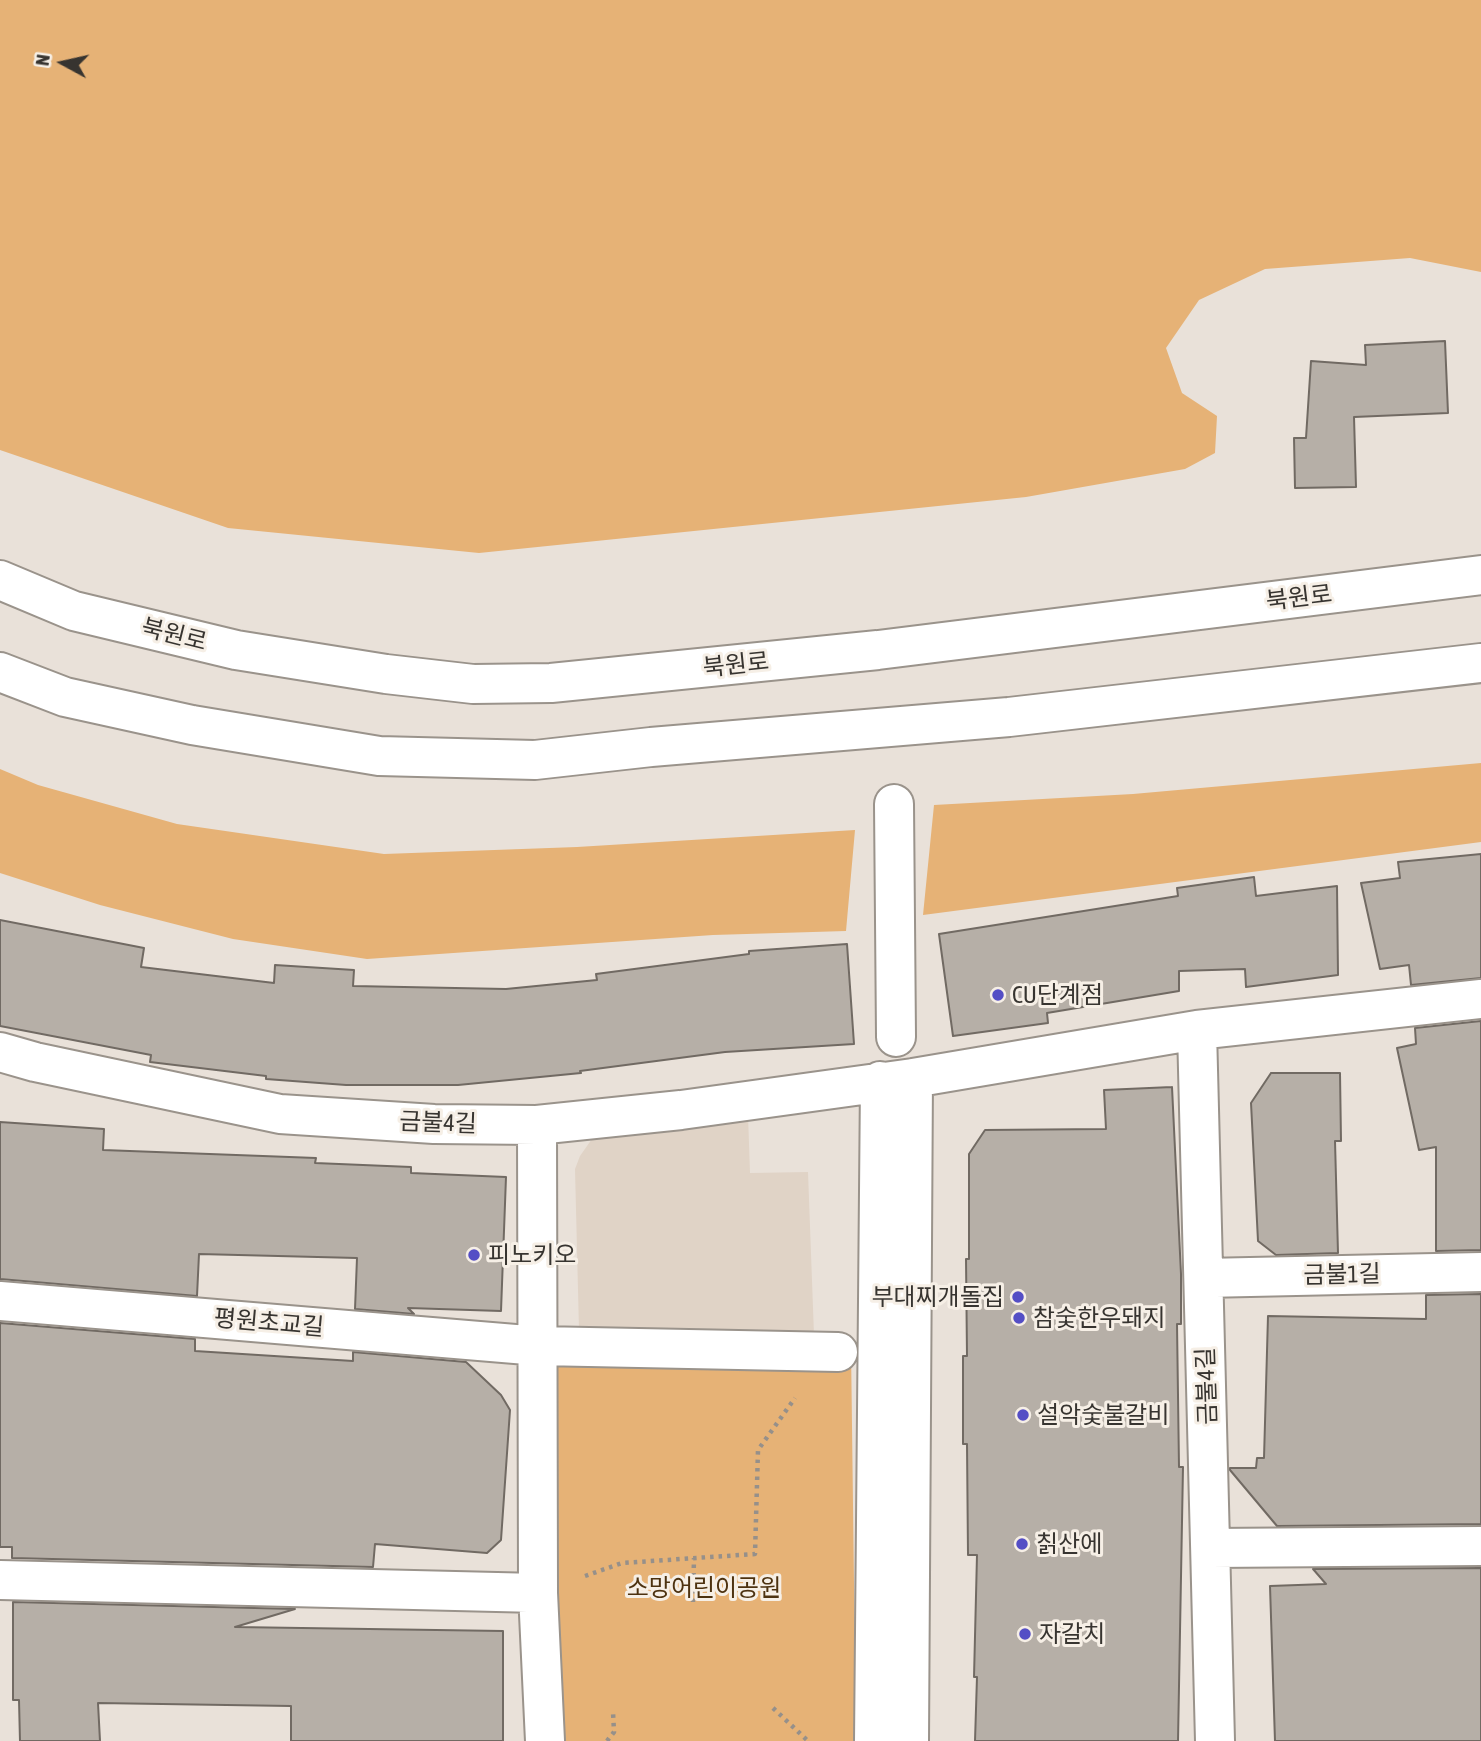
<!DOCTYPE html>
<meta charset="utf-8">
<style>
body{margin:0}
#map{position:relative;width:1481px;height:1741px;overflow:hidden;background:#e9e1d9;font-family:"Asap Condensed",sans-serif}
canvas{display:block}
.north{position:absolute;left:28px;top:28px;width:70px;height:70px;-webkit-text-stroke:5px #f6efe6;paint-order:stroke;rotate:278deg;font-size:19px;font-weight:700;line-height:28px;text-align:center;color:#373430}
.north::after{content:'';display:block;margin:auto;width:24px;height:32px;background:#373430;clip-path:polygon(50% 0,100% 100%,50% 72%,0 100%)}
</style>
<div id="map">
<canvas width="1481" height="1741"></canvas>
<div class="north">N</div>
</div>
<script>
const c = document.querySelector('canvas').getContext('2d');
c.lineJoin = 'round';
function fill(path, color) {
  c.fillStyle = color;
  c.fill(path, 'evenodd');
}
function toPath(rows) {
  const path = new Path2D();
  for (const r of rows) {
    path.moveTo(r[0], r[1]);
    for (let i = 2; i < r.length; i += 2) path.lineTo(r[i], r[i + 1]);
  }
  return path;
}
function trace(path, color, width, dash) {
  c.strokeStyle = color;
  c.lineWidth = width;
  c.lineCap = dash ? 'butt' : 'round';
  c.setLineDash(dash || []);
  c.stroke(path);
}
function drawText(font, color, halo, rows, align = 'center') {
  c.font = font + ' "Asap Condensed","Noto Sans KR",sans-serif';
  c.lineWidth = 6;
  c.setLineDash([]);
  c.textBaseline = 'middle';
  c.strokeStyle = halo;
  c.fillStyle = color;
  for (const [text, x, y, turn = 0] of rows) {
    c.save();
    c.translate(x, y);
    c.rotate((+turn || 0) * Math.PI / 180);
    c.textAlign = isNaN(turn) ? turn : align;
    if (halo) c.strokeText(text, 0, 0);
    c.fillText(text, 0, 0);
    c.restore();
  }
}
fill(toPath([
 [748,1115,750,1173,808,1172,814,1335,579,1330,575,1169,580,1156,594,1136]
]), '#e0d3c6');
fill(toPath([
 [0,0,1481,0,1481,272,1410,258,1265,269,1199,300,1166,348,1182,393,1217,416,1215,453,1185,469,1026,497,479,553,228,528,0,450],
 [1481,763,1481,842,923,915,934,805,1133,794],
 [0,769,38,785,177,824,384,854,577,847,855,830,846,931,713,935,367,959,233,939,100,905,0,873],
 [851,1347,856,1741,565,1741,553,1591,557,1350]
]), '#e6b276');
const building = toPath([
 [1445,341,1448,413,1354,417,1356,487,1295,488,1294,438,1306,438,1311,361,1366,365,1365,345,1445,341],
 [1481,854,1481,978,1411,985,1409,965,1380,969,1361,883,1400,878,1398,862,1481,854],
 [1254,877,1256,896,1337,886,1338,975,1246,987,1245,969,1179,971,1179,991,1047,1013,1048,1023,953,1036,939,934,1178,896,1177,888,1254,877],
 [0,920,144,948,141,967,274,983,275,965,354,970,353,986,506,989,597,980,596,974,749,954,749,951,847,944,854,1044,725,1052,580,1071,581,1073,458,1085,346,1085,266,1079,266,1076,150,1062,151,1055,0,1026,0,920],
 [1481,1021,1481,1250,1436,1251,1436,1147,1419,1150,1397,1048,1416,1044,1415,1028,1481,1021],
 [1271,1073,1340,1073,1341,1141,1335,1141,1338,1253,1276,1255,1258,1241,1251,1103,1271,1073],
 [1172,1087,1181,1274,1181,1324,1177,1324,1179,1467,1183,1467,1178,1741,975,1741,977,1677,974,1677,977,1555,968,1555,967,1444,963,1444,963,1356,967,1356,966,1259,969,1259,969,1154,985,1130,1106,1129,1104,1090,1172,1087],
 [0,1122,104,1129,103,1150,316,1158,315,1163,411,1167,411,1173,506,1177,501,1311,408,1308,414,1314,355,1309,357,1258,199,1254,197,1296,0,1279,0,1122],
 [1481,1294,1481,1524,1277,1526,1230,1470,1230,1468,1256,1468,1257,1458,1264,1458,1268,1316,1426,1319,1426,1295,1481,1294],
 [0,1323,195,1339,195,1351,353,1361,353,1352,466,1362,501,1395,510,1410,501,1540,487,1553,375,1544,373,1567,12,1558,12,1547,0,1547,0,1323],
 [1481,1568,1481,1741,1275,1741,1270,1586,1326,1584,1313,1569,1481,1568],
 [13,1602,295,1609,235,1627,503,1631,503,1741,291,1741,291,1706,98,1703,100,1741,20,1741,19,1700,13,1700,13,1602]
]);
fill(building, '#b6afa7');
trace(building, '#716a63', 2);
const street = toPath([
 [894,804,896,1037],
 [1197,1030,1215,1741],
 [0,1052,35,1062,280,1114,434,1124,537,1125,681,1110,913,1078,1197,1030,1481,999],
 [537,1125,538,1593,545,1741],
 [1204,1278,1481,1272],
 [0,1301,539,1346,838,1352],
 [1211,1548,1481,1546],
 [0,1580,538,1593],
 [874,1741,880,1081],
 [909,1741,913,1078]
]);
const secondary = toPath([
 [0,580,74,611,236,650,386,674,473,684,551,683,878,650,1481,575],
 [0,672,65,697,192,725,379,756,535,760,651,747,1009,717,1481,663]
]);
trace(street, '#9a938b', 42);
trace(secondary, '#9a938b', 42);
trace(toPath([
 [585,1576,622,1563,755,1554,758,1450,795,1398],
 [693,1602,694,1558],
 [773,1708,808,1741],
 [607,1741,614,1732,613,1712]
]), '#96908a', 4.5, [3.5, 5]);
trace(street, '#fff', 38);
trace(secondary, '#fff', 38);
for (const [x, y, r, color] of [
 [998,995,7,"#544ec5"],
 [474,1255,7,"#544ec5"],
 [1018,1297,7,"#544ec5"],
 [1019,1318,7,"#544ec5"],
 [1023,1415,7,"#544ec5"],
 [1022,1544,7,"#544ec5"],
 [1025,1634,7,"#544ec5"]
]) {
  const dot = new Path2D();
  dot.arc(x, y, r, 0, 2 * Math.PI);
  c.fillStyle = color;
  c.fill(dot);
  trace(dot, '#f6efe6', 2.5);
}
drawText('24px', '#373430', '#f6efe6', [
 ["북원로",1299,598,-7],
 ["북원로",174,635,14],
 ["북원로",736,665,-6],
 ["금불4길",438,1123,2],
 ["금불1길",1342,1275,-1],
 ["평원초교길",269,1323,5],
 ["금불4길",1207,1386,-92]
]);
drawText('24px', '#373430', '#f6efe6', [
 ["CU단계점",1012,995],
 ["피노키오",488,1255],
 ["부대찌개돌집",1004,1297,"right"],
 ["참숯한우돼지",1033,1318],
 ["설악숯불갈비",1037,1415],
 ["칡산에",1036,1544],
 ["자갈치",1039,1634]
], 'left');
drawText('24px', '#4d3210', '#f6efe6', [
 ["소망어린이공원",704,1588]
]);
</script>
